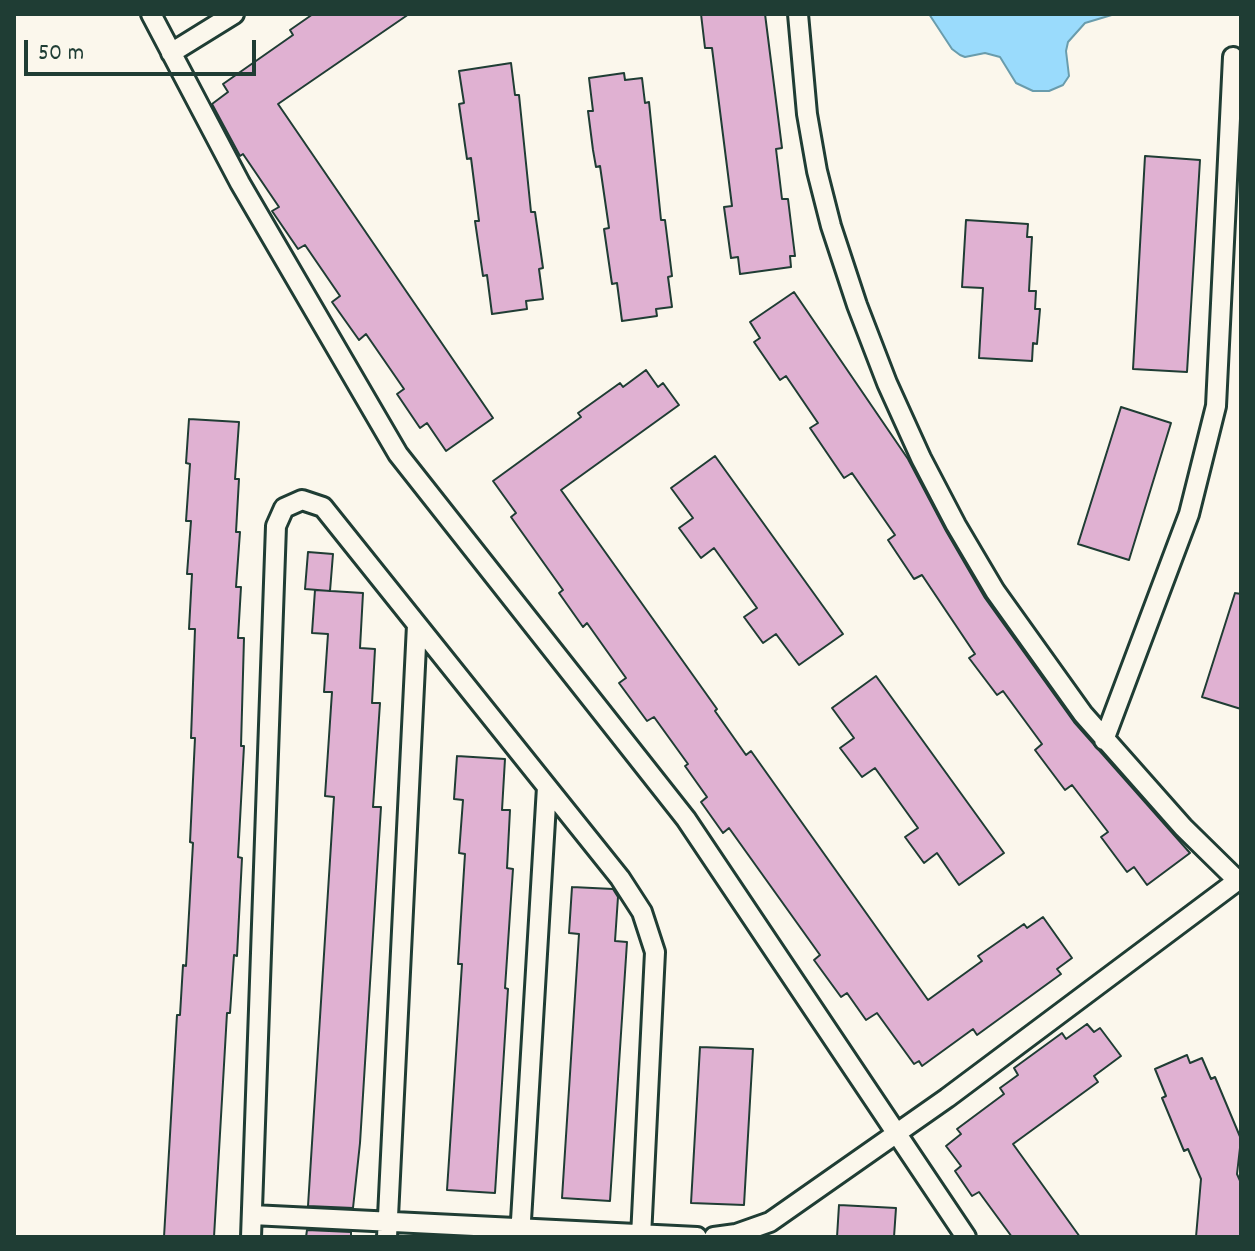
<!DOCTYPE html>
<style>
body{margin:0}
#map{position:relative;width:1255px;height:1251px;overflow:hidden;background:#fbf7ec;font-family:Dekko,sans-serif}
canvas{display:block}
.frame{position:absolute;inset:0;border:16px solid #1f3d34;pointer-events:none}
.scale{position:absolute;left:24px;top:40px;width:232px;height:36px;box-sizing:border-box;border:4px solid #1f3d34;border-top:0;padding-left:10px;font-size:24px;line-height:28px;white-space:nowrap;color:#1f3d34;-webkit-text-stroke:6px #fbf7ec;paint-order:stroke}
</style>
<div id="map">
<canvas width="1255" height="1251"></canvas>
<div class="frame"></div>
<div class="scale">50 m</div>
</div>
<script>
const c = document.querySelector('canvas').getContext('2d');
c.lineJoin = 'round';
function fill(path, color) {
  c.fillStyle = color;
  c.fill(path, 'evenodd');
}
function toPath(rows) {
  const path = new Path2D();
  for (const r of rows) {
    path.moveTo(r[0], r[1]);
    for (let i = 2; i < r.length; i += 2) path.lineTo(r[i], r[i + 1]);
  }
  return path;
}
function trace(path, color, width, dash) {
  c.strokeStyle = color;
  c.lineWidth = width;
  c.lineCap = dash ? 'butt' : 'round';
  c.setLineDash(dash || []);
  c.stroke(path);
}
const water = toPath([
 [929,14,1115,14,1085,23,1068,42,1066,51,1069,76,1063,85,1049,91,1033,91,1016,83,1000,57,985,53,965,57,960,55,952,49,929,14]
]);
fill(water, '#9adbfc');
trace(water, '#699cac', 2);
const building = toPath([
 [313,14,409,14,278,104,493,418,446,451,427,423,420,428,397,394,404,389,366,334,359,340,332,302,340,296,305,245,298,249,272,211,279,207,243,154,240,156,212,104,228,92,223,84,293,35,290,30,313,14],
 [701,14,765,14,782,148,776,149,782,199,788,199,795,256,790,256,791,267,740,274,738,257,731,258,724,207,732,206,712,48,705,48,701,14],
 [511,63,515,95,519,95,531,212,535,212,543,268,539,269,543,299,526,301,527,309,492,314,487,275,483,276,475,221,479,221,471,158,467,159,459,104,464,103,459,71,511,63],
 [624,73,625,80,642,78,645,103,649,102,661,220,665,220,672,276,668,277,672,307,656,309,657,316,622,321,617,283,612,284,604,229,609,228,600,166,596,167,593,150,588,111,593,111,589,78,624,73],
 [1145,156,1200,160,1187,372,1133,369,1145,156],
 [966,220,1028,224,1027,237,1032,237,1029,291,1036,291,1035,309,1040,309,1037,344,1033,343,1032,361,979,358,983,288,962,287,966,220],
 [794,292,908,459,946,531,985,598,1074,722,1190,853,1147,885,1134,867,1127,872,1101,837,1108,832,1072,785,1065,790,1035,750,1042,744,1003,691,997,695,969,658,975,654,922,575,914,579,888,540,895,535,852,473,844,478,810,428,818,423,786,376,780,380,754,342,760,338,750,322,794,292],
 [646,370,658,387,663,383,679,405,561,490,717,709,715,711,746,755,751,751,928,1000,982,961,978,956,1024,924,1027,928,1043,917,1072,958,1057,969,1061,974,977,1035,973,1029,922,1066,919,1061,914,1064,877,1013,866,1020,847,993,841,997,814,960,820,955,729,828,723,833,701,802,707,797,685,766,688,764,654,717,647,721,619,683,626,678,587,623,583,627,559,593,563,590,511,517,516,513,493,481,581,417,578,413,620,383,623,387,646,370],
 [1121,407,1171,423,1129,560,1078,544,1121,407],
 [189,419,239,422,235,479,239,479,236,532,240,532,236,587,241,587,238,638,244,638,241,746,244,746,238,857,242,858,237,956,234,955,230,1013,227,1013,214,1237,164,1237,177,1015,180,1015,183,965,186,966,193,843,190,842,195,738,191,738,195,629,189,629,192,574,187,574,191,521,186,521,190,464,186,463,189,419],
 [715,456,843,634,799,665,776,634,763,643,744,617,757,608,714,548,701,558,679,528,693,518,671,488,715,456],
 [308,552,333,554,330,591,305,589,308,552],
 [315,590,363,593,360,648,375,649,372,703,380,703,373,807,381,807,360,1143,353,1208,308,1206,334,797,325,796,332,692,324,692,328,634,312,633,315,590],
 [1235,593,1241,594,1241,709,1202,697,1235,593],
 [876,676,1004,853,959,885,937,853,924,863,905,837,918,828,875,768,862,777,840,748,854,738,832,708,876,676],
 [457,756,505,759,502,810,510,810,507,868,513,869,505,988,508,989,495,1193,447,1190,462,964,458,964,465,854,459,853,463,800,454,799,457,756],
 [572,887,613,889,618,897,615,941,627,942,610,1201,562,1198,579,934,569,933,572,887],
 [1087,1024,1094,1032,1100,1028,1121,1056,1094,1076,1098,1082,1013,1144,1080,1237,1012,1237,979,1192,972,1196,955,1171,961,1166,946,1146,961,1134,957,1129,1004,1094,1000,1088,1018,1075,1014,1068,1062,1033,1066,1039,1087,1024],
 [700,1047,753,1049,744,1205,691,1203,700,1047],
 [1187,1055,1190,1063,1202,1058,1211,1079,1215,1077,1241,1139,1237,1174,1241,1183,1241,1237,1196,1237,1201,1179,1188,1149,1184,1151,1162,1098,1166,1096,1155,1069,1187,1055],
 [839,1205,896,1208,894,1237,837,1237,839,1205],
 [307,1230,351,1232,351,1237,306,1237,307,1230]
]);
fill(building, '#e0b1d2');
trace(building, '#1f3d34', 2);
const service = toPath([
 [151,14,240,183,398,454,686,819,966,1237],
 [798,14,807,114,817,171,831,226,857,305,887,383,921,458,956,525,995,591,1083,714,1183,827,1237,880],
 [171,53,234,14],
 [1104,740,1189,514,1216,406,1233,57],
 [252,1215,697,1237],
 [251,1237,276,526,284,508,302,500,323,507,620,878,642,912,655,952,641,1237],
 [387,1237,417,625],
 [520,1237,547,787],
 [714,1237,736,1234,770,1222,947,1098,1241,878]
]);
trace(service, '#1f3d34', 24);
trace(service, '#fbf7ec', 18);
</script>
